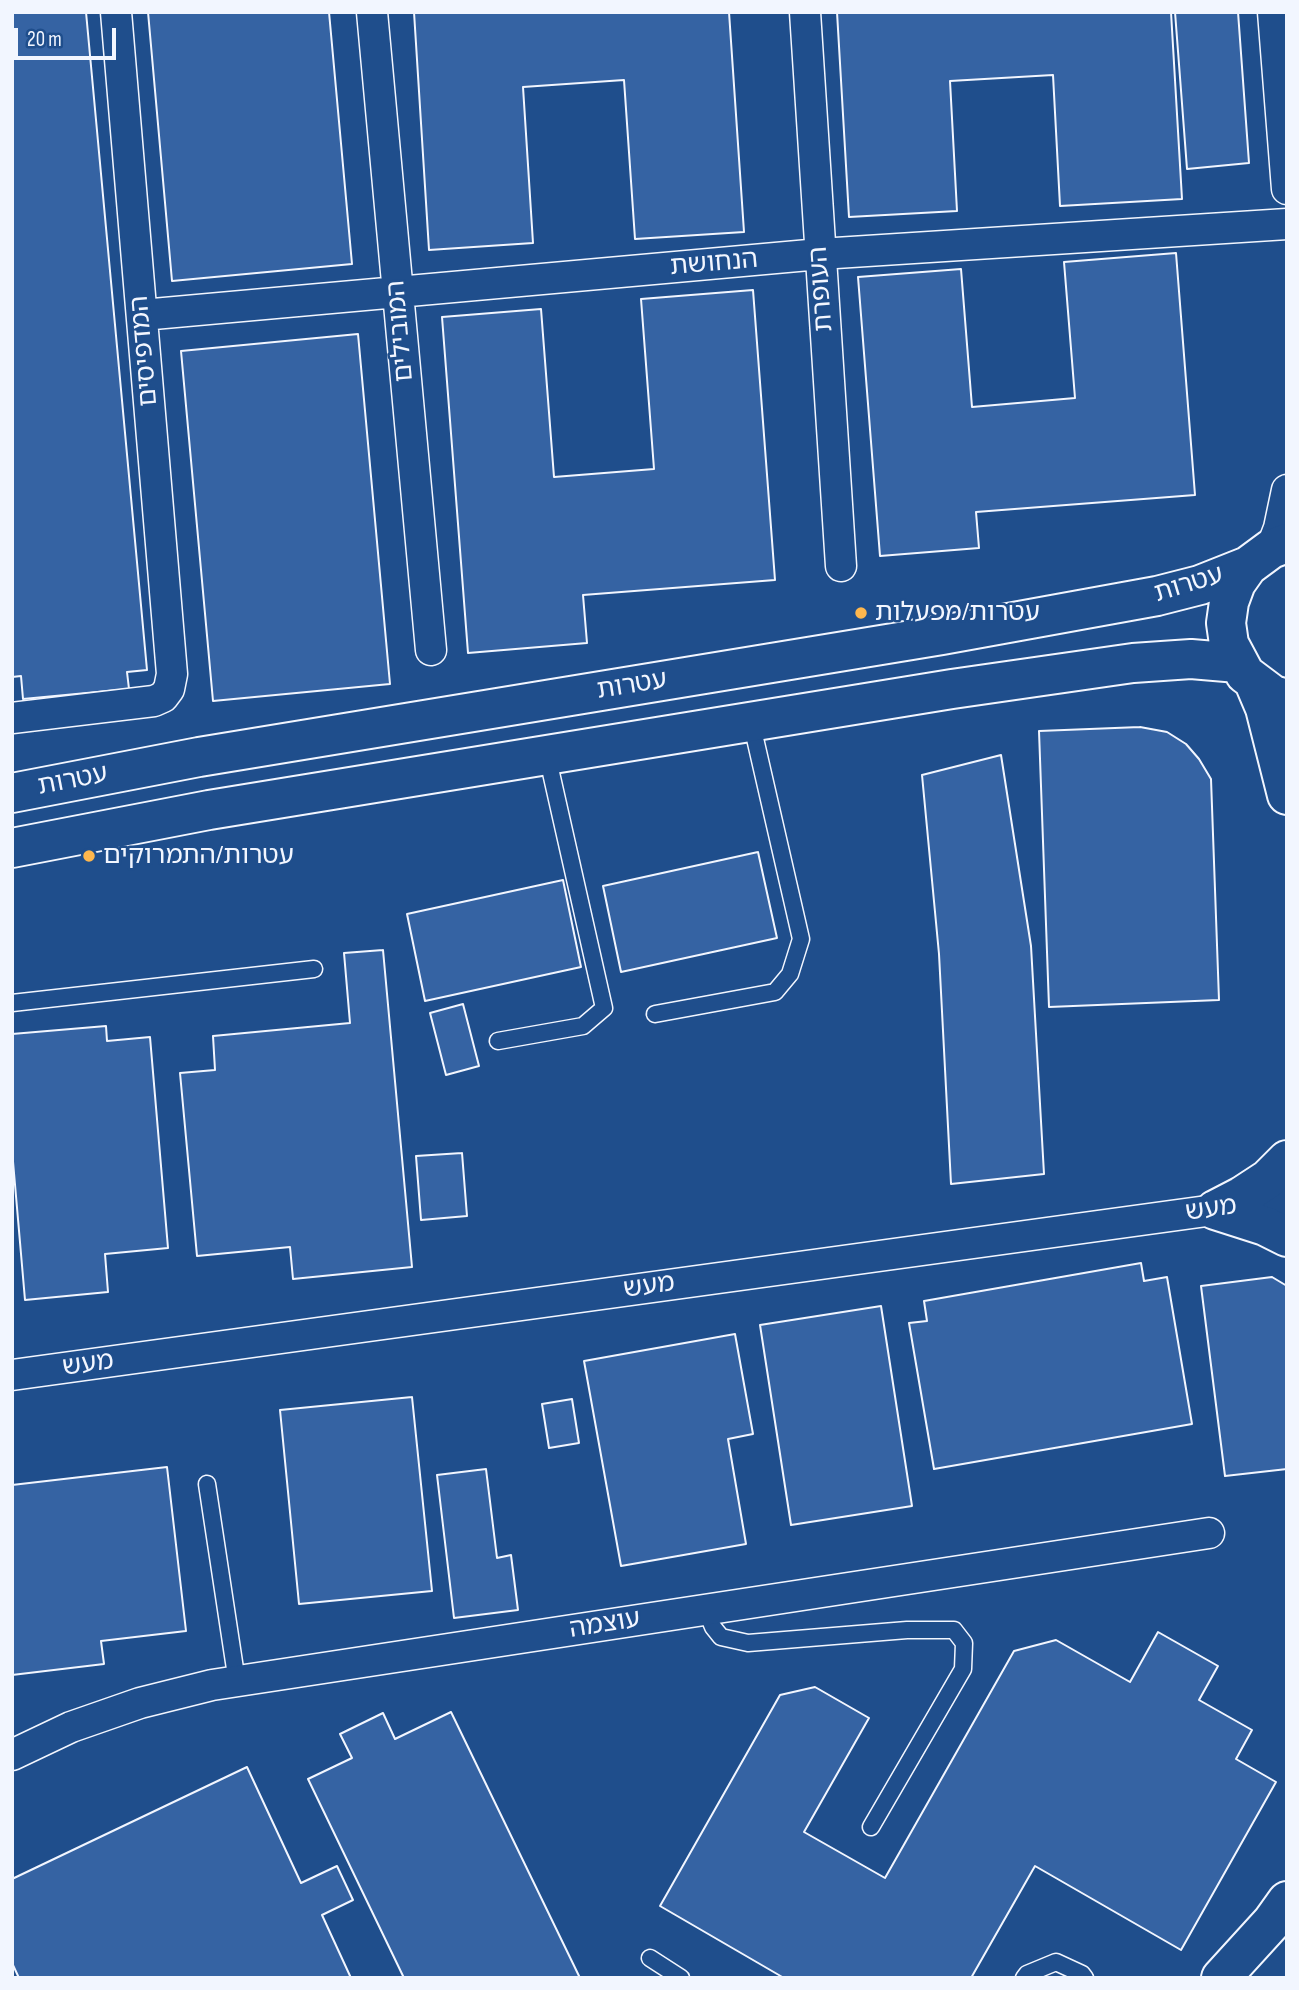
<!DOCTYPE html>
<meta charset="utf-8">
<style>
body{margin:0}
#map{position:relative;width:1299px;height:1990px;overflow:hidden;background:#1f4e8c;font-family:"Sofia Sans Condensed",sans-serif}
canvas{display:block}
.frame{position:absolute;inset:0;border:14px solid #f2f6ff;pointer-events:none}
.scale{position:absolute;left:14px;top:28px;width:102px;height:32px;box-sizing:border-box;border:4px solid #f2f6ff;border-top:0;padding-left:9px;font-size:21px;line-height:24px;white-space:nowrap;color:#f2f6ff;-webkit-text-stroke:5px #1f4e8c;paint-order:stroke}
</style>
<div id="map">
<canvas width="1299" height="1990"></canvas>
<div class="frame"></div>
<div class="scale">20 m</div>
</div>
<script>
const c = document.querySelector('canvas').getContext('2d');
c.lineJoin = 'round';
function fill(path, color) {
  c.fillStyle = color;
  c.fill(path, 'evenodd');
}
function toPath(rows) {
  const path = new Path2D();
  for (const r of rows) {
    path.moveTo(r[0], r[1]);
    for (let i = 2; i < r.length; i += 2) path.lineTo(r[i], r[i + 1]);
  }
  return path;
}
function trace(path, color, width, dash) {
  c.strokeStyle = color;
  c.lineWidth = width;
  c.lineCap = dash ? 'butt' : 'round';
  c.setLineDash(dash || []);
  c.stroke(path);
}
function drawText(font, color, halo, rows, align = 'center') {
  c.font = font + ' "Sofia Sans Condensed","Noto Sans Hebrew",sans-serif';
  c.lineWidth = 5;
  c.setLineDash([]);
  c.textBaseline = 'middle';
  c.strokeStyle = halo;
  c.fillStyle = color;
  for (const [text, x, y, turn = 0] of rows) {
    c.save();
    c.translate(x, y);
    c.rotate((+turn || 0) * Math.PI / 180);
    c.textAlign = isNaN(turn) ? turn : align;
    if (halo) c.strokeText(text, 0, 0);
    c.fillText(text, 0, 0);
    c.restore();
  }
}
const building = toPath([
 [12,12,86,12,147,670,127,672,129,689,23,699,21,676,12,677,12,12],
 [148,12,329,12,352,264,172,281,148,12],
 [414,12,729,12,744,232,635,239,624,80,523,87,533,243,429,250,414,12],
 [837,12,1171,12,1182,199,1060,206,1053,75,950,81,957,211,849,217,837,12],
 [1175,12,1238,12,1249,163,1187,169,1175,12],
 [1176,253,1195,495,976,512,979,548,880,556,858,277,961,269,972,407,1075,398,1064,262,1176,253],
 [753,290,775,580,583,595,587,643,468,653,442,317,541,309,554,477,654,469,641,299,753,290],
 [358,334,390,684,213,701,181,351,358,334],
 [1140,727,1167,732,1186,744,1199,759,1211,779,1219,1000,1049,1007,1039,731,1140,727],
 [1001,755,1031,946,1044,1174,951,1184,939,954,922,775,1001,755],
 [758,852,777,938,621,972,603,886,758,852],
 [563,880,581,967,425,1001,407,914,563,880],
 [383,950,412,1267,293,1279,290,1247,197,1256,180,1073,215,1070,213,1036,350,1023,344,953,383,950],
 [463,1004,479,1066,446,1075,430,1013,463,1004],
 [106,1026,107,1041,150,1037,168,1248,105,1254,108,1292,25,1300,12,1150,12,1034,106,1026],
 [462,1153,467,1216,421,1220,416,1156,462,1153],
 [1141,1263,1144,1281,1167,1277,1192,1424,934,1469,909,1323,927,1321,924,1301,1141,1263],
 [1272,1277,1287,1286,1287,1469,1225,1476,1201,1286,1272,1277],
 [881,1306,912,1506,791,1525,760,1325,881,1306],
 [735,1334,753,1434,728,1439,746,1544,621,1566,584,1361,735,1334],
 [412,1397,432,1591,299,1604,280,1410,412,1397],
 [572,1399,579,1443,549,1448,542,1404,572,1399],
 [167,1467,186,1631,101,1641,104,1664,12,1675,12,1485,167,1467],
 [486,1469,497,1558,511,1555,518,1610,454,1618,437,1475,486,1469],
 [1158,1632,1218,1666,1199,1700,1252,1730,1236,1759,1276,1782,1181,1950,1035,1866,971,1978,784,1978,660,1906,780,1695,815,1687,869,1718,804,1832,885,1878,1014,1651,1056,1640,1130,1682,1158,1632],
 [451,1712,580,1978,404,1978,308,1779,352,1758,340,1734,383,1713,395,1739,451,1712],
 [247,1767,301,1883,337,1866,353,1900,322,1915,351,1978,19,1978,12,1963,12,1879,247,1767]
]);
fill(building, '#3563a3');
trace(building, '#f2f6ff', 2);
const service = toPath([
 [12,1003,314,969],
 [655,1014,775,992,790,974,801,939,751,721],
 [498,1041,583,1026,604,1008,547,755],
 [207,1484,237,1682],
 [706,1610,713,1627,721,1637,748,1643,907,1630,954,1630,964,1643,963,1669,871,1827],
 [650,1958,681,1978],
 [1024,1978,1027,1974,1056,1962,1082,1974,1085,1978]
]);
const minor = toPath([
 [372,12,431,650],
 [805,12,841,566],
 [1273,12,1287,189],
 [142,315,820,254,1287,224],
 [1271,549,1279,528,1287,490],
 [12,718,154,701,163,697,169,689,172,674,116,12],
 [12,1375,1287,1200],
 [12,1755,71,1727,140,1703,212,1685,1209,1533]
]);
const tertiary = toPath([
 [1287,543,1271,549,1248,566,1236,583,1229,602,1226,623,1229,644,1245,674,1273,695,1287,699],
 [1254,682,1265,708,1287,795],
 [12,793,199,757,942,635,1157,596,1200,585,1248,566],
 [12,848,209,810,952,689,1133,663,1191,659,1238,663],
 [1215,1210,1242,1196,1268,1179,1287,1160],
 [1215,1210,1265,1226,1287,1237],
 [1221,1978,1272,1922,1287,1901]
]);
trace(service, '#f2f6ff', 19);
trace(minor, '#f2f6ff', 33);
trace(tertiary, '#f2f6ff', 42);
trace(service, '#1f4e8c', 16);
trace(minor, '#1f4e8c', 30);
trace(tertiary, '#1f4e8c', 38);
for (const [x, y, r, color] of [
 [861,613,7,"#ffb74d"],
 [89,856,7,"#ffb74d"]
]) {
  const dot = new Path2D();
  dot.arc(x, y, r, 0, 2 * Math.PI);
  c.fillStyle = color;
  c.fill(dot);
  trace(dot, '#1f4e8c', 2.5);
}
drawText('26px', '#f2f6ff', '#1f4e8c', [
 ["הנחושת",714,264,-5],
 ["העופרת",822,289,-94],
 ["המובילים",401,331,-95],
 ["המדפיסים",145,351,-95],
 ["עטרות",1189,585,-17],
 ["עטרות",632,686,-9],
 ["עטרות",73,781,-11],
 ["מעש",1211,1210,-8],
 ["מעש",649,1287,-8],
 ["מעש",88,1365,-8],
 ["עוצמה",605,1625,-9]
]);
drawText('26px', '#f2f6ff', '#1f4e8c', [
 ["עטרות/מפעלות",875,613],
 ["עטרות/התמרוקים",103,856]
], 'left');
</script>
